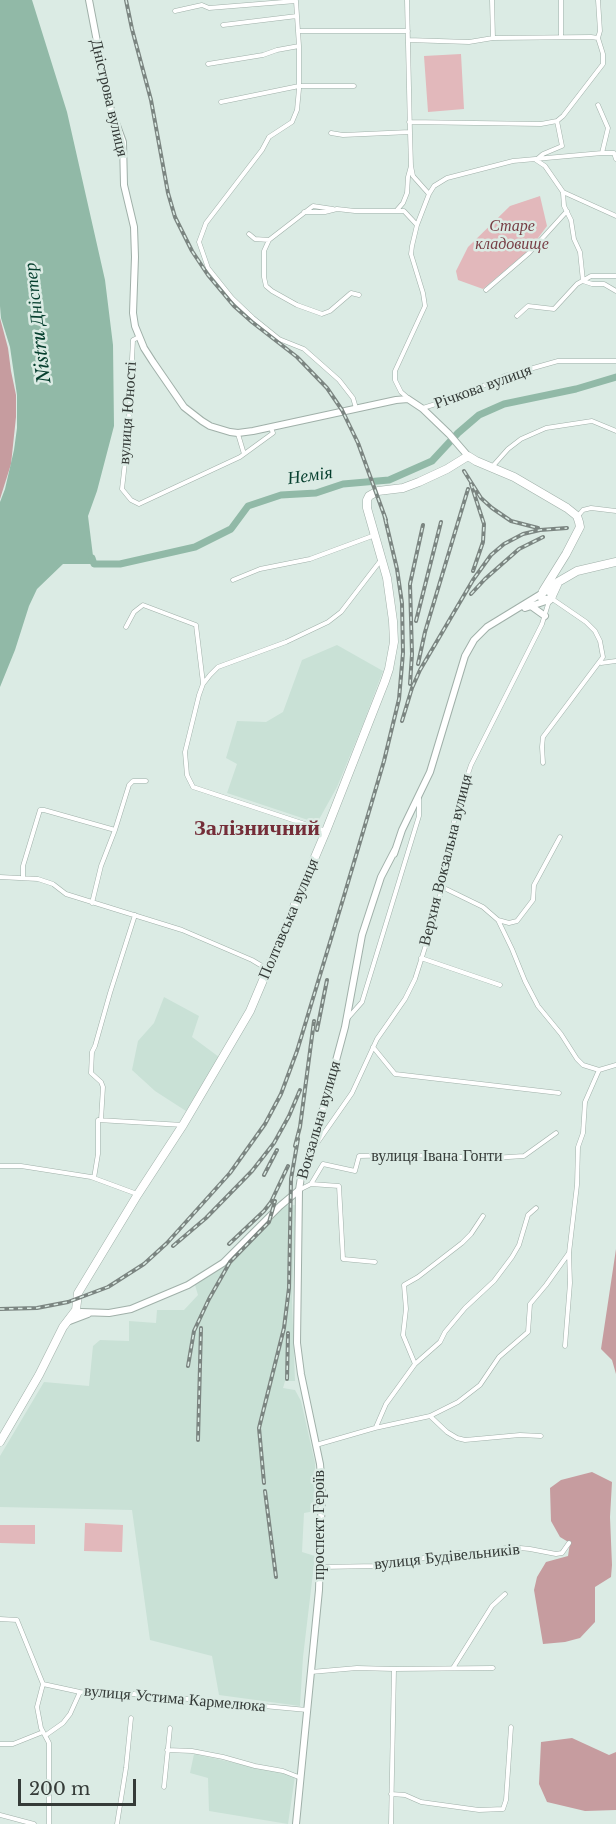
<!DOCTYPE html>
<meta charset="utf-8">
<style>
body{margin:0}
#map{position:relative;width:616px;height:1824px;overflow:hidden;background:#dbebe4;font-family:"Libre Baskerville",serif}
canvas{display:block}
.scale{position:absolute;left:18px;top:1779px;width:118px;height:27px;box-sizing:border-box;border:3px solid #353b38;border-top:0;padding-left:8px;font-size:18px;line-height:21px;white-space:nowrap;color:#353b38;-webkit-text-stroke:4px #dbebe4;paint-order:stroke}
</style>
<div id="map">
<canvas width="616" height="1824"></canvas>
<div class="scale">200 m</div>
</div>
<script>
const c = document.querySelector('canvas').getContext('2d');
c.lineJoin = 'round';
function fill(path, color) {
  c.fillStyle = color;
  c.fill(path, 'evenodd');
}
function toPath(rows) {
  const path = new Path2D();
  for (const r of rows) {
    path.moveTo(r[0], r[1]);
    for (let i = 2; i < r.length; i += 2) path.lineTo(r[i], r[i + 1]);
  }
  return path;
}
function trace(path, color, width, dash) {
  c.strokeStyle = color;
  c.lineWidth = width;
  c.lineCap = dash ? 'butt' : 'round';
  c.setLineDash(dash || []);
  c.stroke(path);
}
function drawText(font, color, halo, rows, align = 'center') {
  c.font = font + ' "Libre Baskerville",serif';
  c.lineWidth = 5;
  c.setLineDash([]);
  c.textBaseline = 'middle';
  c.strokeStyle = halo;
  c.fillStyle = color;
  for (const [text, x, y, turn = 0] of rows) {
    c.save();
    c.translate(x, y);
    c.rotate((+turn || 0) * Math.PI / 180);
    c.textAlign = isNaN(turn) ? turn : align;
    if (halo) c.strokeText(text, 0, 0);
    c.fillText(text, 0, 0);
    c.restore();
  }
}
fill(toPath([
 [337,645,383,671,363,724,337,787,317,823,227,793,237,764,226,758,237,721,266,722,283,712,302,660],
 [164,997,199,1016,192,1037,219,1057,186,1111,155,1091,132,1070,138,1041,154,1023],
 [282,1205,295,1205,292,1302,295,1381,285,1381,283,1388,295,1390,301,1401,315,1463,315,1511,304,1513,302,1552,315,1556,303,1657,300,1706,219,1695,212,1656,150,1640,132,1510,0,1507,0,1456,44,1382,89,1386,93,1346,100,1340,129,1341,129,1321,156,1323,157,1310,184,1310,198,1295,195,1285,221,1268],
 [194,1754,295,1776,288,1824,209,1811,208,1778,190,1773]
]), '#c9e1d6');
fill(toPath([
 [461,54,464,109,428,112,424,56],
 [540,196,547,226,529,250,483,289,458,280,456,271,468,247,510,206],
 [85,1523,123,1525,122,1552,84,1551],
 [0,1525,35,1525,35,1544,0,1543]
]), '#e2b8bb');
fill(toPath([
 [0,318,8,348,11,371,16,395,16,417,11,464,0,499],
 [616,1249,616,1374,612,1360,601,1349],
 [592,1472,612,1482,610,1517,612,1565,611,1577,595,1587,595,1622,580,1638,565,1642,543,1644,534,1590,537,1577,546,1562,568,1556,570,1543,560,1537,551,1521,550,1488,561,1480],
 [572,1738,609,1755,616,1752,616,1810,585,1811,547,1802,539,1784,541,1742]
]), '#c69c9f');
fill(toPath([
 [0,0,32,0,67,112,105,280,113,345,114,426,97,491,88,516,94,564,63,564,37,589,29,606,15,650,0,687,0,502,5,489,14,450,17,428,17,395,10,347,1,318,0,306]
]), '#91b9a7');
trace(toPath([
 [92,558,94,564,120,564,195,547,231,529,248,506,281,495,316,493,343,484,389,480,432,461,458,433,479,415,504,404,576,389,616,377]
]), '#91b9a7', 7);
const street = toPath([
 [407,0,410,132],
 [492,0,493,38],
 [561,0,561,36],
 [175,11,202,5,209,8,296,1,297,16,223,25],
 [299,31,408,31],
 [598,38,600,31,598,0],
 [408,40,469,42,493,38,591,37,598,38,603,54,603,64,563,116,557,121,541,124,409,122],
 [299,46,299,89,297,110,292,122,269,137,262,150,206,223,199,242,208,268,232,298,253,318,279,339,304,349,339,380,353,398,356,408],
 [208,64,263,55,277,50,299,46,297,16],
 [221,102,299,86,354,86],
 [598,105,608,128,602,153,614,153,616,159],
 [557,121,562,146,543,154,536,160,545,166,563,192,616,216],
 [331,133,343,135,410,132,411,166,408,177,407,193,403,203,397,210],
 [563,193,564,206,571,220,574,239,580,252,583,281,592,284,604,284,616,291],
 [429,194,434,186,447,178,513,161,602,153],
 [304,212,325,212,337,209,355,211,404,211,417,225],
 [249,234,255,239,269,240,264,251,264,277,266,286,272,291,297,305,322,314,330,311,351,293,359,295],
 [269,240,313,206,333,209],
 [486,290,529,253,567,211],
 [517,316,528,306,554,309,577,284,591,276,616,276],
 [139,337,133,340,128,436,122,489,131,500,139,504,240,457,273,433,271,428],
 [408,398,401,392,395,380,395,371,425,306,423,293,411,254,412,246,417,225,429,194,413,176,411,166],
 [423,408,458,397,505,376,558,361,616,361],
 [238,434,244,454],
 [492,467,508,449,521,439,546,428,592,421,616,431],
 [578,516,583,510,591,508,616,511],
 [233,580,260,569,310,559,375,535],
 [126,627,134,612,143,605,196,625,203,683],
 [601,663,616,661],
 [543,763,542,747,543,737,603,657,600,641,595,631,586,622,551,598],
 [326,831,193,787,187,775,185,752,199,695,203,684,210,675,218,667,286,642,328,622,341,612,381,560],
 [0,877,38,879,53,884,66,894,182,930,252,960,267,969],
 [23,877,23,866,40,810,44,810,115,830],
 [442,887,483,907,498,920,512,949,525,981,538,1006,561,1034,577,1059,583,1065,599,1070],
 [92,903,101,866,115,830,129,785,133,781,146,781],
 [498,920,509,923,517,921,533,900,534,885,560,837],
 [421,958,500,985],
 [347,1019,362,1002,419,816,419,798],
 [373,1047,395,1074,559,1093],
 [101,1120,103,1087,101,1082,91,1073,92,1052,95,1046,110,993,135,915],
 [315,1146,352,1093,377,1039,405,999,415,979,436,913,442,887,454,821,461,794,471,765,542,624,549,601],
 [0,1166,21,1166,91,1177,137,1194],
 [94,1178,98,1154,98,1120,183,1125],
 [311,1184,339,1186,343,1259,375,1262],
 [299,1190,311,1184,323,1164,355,1171,359,1156,403,1155,493,1158,524,1156,556,1133],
 [565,1346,570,1283,569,1253,577,1185,578,1147,583,1133,585,1102,599,1070,616,1065],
 [415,1364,403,1335,406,1309,404,1285,418,1277,462,1243,471,1234,483,1216],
 [430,1416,447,1432,457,1438,465,1440,520,1435,541,1436],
 [376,1427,386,1404,415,1364,440,1342,445,1332,465,1308,494,1281,512,1257,519,1245,528,1215,536,1208],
 [316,1445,375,1428,430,1416,458,1402,480,1385,499,1357,528,1332,530,1304,546,1285,569,1253],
 [320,1567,378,1566,396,1562,458,1553,479,1554,510,1547,530,1549,556,1554,562,1553,569,1543],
 [0,1619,17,1620,43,1684,37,1707,41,1728,49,1743,49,1824],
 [453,1668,492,1606,505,1594],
 [311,1672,357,1668,394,1669,493,1668],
 [43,1684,80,1692,134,1694,307,1710],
 [46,1735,63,1723,70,1714,80,1692],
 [0,1744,13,1744,43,1732],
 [167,1750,192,1751,223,1757,255,1766,283,1771,301,1778],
 [164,1787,170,1728],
 [391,1794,405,1795,421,1802,479,1810,503,1809,506,1800,511,1727],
 [0,1815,34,1824],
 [117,1824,126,1768,131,1718],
 [391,1824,394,1669]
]);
const secondary = toPath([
 [73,1315,81,1312,109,1313,131,1309,188,1285,223,1263,280,1206,299,1190],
 [67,1322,88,1314]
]);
const primary = toPath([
 [89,0,109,104,123,142,124,185,134,227,135,257,133,313,135,326,144,348,153,362,184,407,202,421,210,426,230,432,238,433,253,431,396,400,408,399,423,409,449,434,468,456],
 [531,606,545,616],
 [525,608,546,601],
 [394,854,402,830,430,772,465,656,474,640,487,627,541,594],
 [296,1824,319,1590,322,1490,320,1464,301,1374,297,1343,299,1190,301,1177,312,1150,345,1027,362,935,381,877,395,850]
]);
const highway = toPath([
 [548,590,558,582,577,571,616,562],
 [552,596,550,591,546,590,543,592,541,596,543,600,549,600,551,598,557,585],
 [0,1442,39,1375,63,1327,76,1310,78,1293,138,1194,183,1125,250,1011,326,831,385,681,389,669,394,642,393,621,387,578,367,508,367,500,369,496,378,491,403,488,419,482,447,469,468,456,476,461,514,477,567,508,577,516,579,522,580,527,566,554,543,591]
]);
trace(street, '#a0b0a9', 5);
trace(secondary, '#a0b0a9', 8);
trace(primary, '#a0b0a9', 8);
trace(highway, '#a0b0a9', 9);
trace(street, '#fff', 4);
trace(secondary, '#fff', 6);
trace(primary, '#fff', 6);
trace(highway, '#fff', 8);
const rail = toPath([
 [126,0,132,29,151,100,168,193,175,217,192,251,208,275,234,306,252,322,297,357,327,388,342,410,358,443,386,520],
 [464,471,481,498,492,508,511,521,538,528],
 [471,484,484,524,483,542,473,571],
 [471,594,485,579,519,549,543,537],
 [416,621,441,522],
 [418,664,425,632,468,489],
 [410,684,412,654,410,584,423,525],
 [402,721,412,688,420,670,473,580,491,555,504,544,523,534,540,530,567,528],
 [317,1030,327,980],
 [295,1146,300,1127,314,1021],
 [264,1175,277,1150],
 [229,1244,264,1211,271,1202,288,1166],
 [173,1246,206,1218,252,1171,274,1143,289,1116,300,1090],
 [0,1309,37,1308,68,1302,108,1287,144,1264,167,1243,230,1173,265,1124,281,1094,297,1051,344,896,384,761,399,699,403,653,402,603,397,569,384,514],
 [188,1366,194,1331,209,1299,230,1262,269,1222,275,1201],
 [287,1379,288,1333],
 [198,1440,201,1328],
 [264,1483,259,1428,284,1328,289,1288,291,1179,298,1139],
 [265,1491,276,1577]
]);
trace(rail, '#7b8581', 4);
trace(rail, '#dbebe4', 1.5, [4.5]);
drawText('16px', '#353b38', '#dbebe4', [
 ["Дністрова вулиця",109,98,77],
 ["Річкова вулиця",483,387,-20],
 ["вулиця Юності",128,413,-86],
 ["Верхня Вокзальна вулиця",446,860,-76],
 ["Полтавська вулиця",289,919,-67],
 ["Вокзальна вулиця",319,1120,-74],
 ["вулиця Івана Гонти",437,1156],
 ["проспект Героїв",319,1525,-90],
 ["вулиця Будівельників",447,1557,-6],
 ["вулиця Устима Кармелюка",175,1699,5]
]);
drawText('italic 16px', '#773d44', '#dbebe4', [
 ["Старе",512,226],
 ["кладовище",512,244]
]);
drawText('italic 18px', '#063f2e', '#dbebe4', [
 ["Nistru Дністер",38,323,-97],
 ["Немія",310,476,-8]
]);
drawText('bold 22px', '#742d38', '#dbebe4', [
 ["Залізничний",257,829]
]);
</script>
